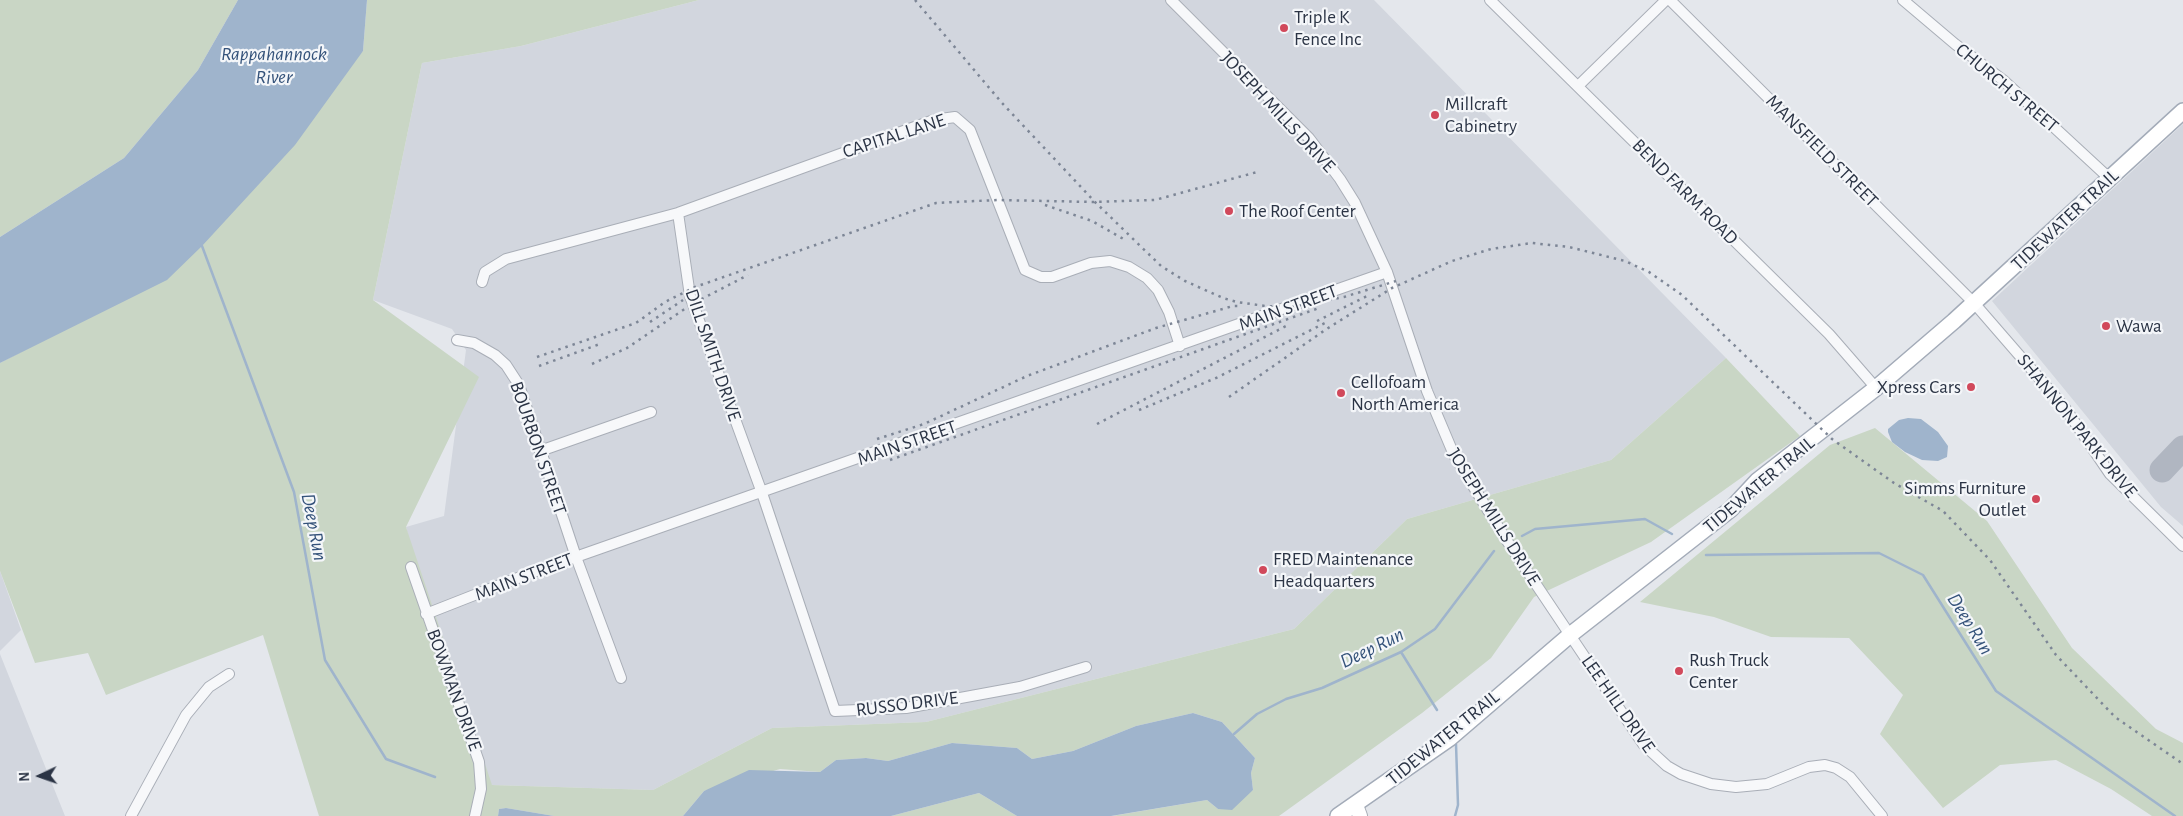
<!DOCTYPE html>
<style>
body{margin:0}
#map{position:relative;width:2183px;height:816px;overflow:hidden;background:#e4e7ec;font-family:"Alegreya Sans",sans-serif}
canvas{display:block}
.north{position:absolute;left:15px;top:751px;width:50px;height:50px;-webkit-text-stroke:4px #f4f6f9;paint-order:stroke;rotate:267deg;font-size:14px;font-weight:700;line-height:20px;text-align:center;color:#2b3445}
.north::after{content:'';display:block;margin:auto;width:18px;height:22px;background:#2b3445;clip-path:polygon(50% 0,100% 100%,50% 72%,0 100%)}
</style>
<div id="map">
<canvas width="2183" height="816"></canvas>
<div class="north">N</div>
</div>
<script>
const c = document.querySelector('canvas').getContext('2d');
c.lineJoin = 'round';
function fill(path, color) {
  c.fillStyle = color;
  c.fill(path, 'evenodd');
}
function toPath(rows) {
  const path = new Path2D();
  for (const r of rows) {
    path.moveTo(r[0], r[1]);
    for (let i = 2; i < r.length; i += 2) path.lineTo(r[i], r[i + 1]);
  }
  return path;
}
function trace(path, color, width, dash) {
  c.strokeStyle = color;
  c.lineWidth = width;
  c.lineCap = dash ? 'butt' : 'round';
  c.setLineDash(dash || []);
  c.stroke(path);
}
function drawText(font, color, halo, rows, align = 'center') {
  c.font = font + ' "Alegreya Sans",sans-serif';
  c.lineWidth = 4.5;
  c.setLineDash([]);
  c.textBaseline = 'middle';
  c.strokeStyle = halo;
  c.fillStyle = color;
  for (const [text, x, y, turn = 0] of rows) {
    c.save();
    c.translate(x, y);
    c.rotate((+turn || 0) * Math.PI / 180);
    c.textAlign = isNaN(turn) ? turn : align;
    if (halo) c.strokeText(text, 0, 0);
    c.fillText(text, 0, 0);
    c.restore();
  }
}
fill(toPath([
 [699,0,1374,0,1726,358,1611,460,1407,519,1294,629,926,722,772,728,653,790,492,785,455,753,406,527,444,516,466,350,452,329,373,300,422,63,521,46],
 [2183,124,2183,526,2161,507,1992,301],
 [0,571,21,630,0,651],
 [0,654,65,816,0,816]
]), '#d2d6de');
fill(toPath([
 [0,0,238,0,198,70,124,158,0,237],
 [367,0,699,0,521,46,422,63,373,300,479,377,406,527,492,785,653,790,772,728,926,722,1294,629,1407,519,1611,460,1726,358,1800,436,1651,542,1534,597,1491,658,1422,713,1279,816,1112,816,1207,800,1218,809,1253,790,1251,773,1255,758,1222,722,1193,713,1136,726,1073,751,1032,759,1017,748,952,743,888,761,866,758,836,760,820,772,780,769,704,791,683,816,554,816,506,808,499,809,498,816,319,816,263,635,106,695,88,653,35,663,0,571,0,363,34,345,363,51],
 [1875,428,1987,521,2072,648,2156,729,2183,743,2183,816,2152,816,2111,789,2056,760,2000,765,1943,808,1880,734,1903,695,1849,638,1771,637,1714,617,1640,602,1830,445],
 [979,793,1017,816,891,816]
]), '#c9d6c5');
fill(toPath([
 [238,0,367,0,363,51,295,145,202,246,167,280,0,363,0,237,124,158,198,70],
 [1908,418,1921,419,1938,432,1948,446,1947,457,1938,461,1922,460,1905,452,1892,442,1888,432,1888,429,1899,420],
 [1193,713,1222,722,1255,758,1251,773,1253,790,1232,810,1218,809,1207,800,1111,816,1017,816,979,793,891,816,683,816,704,791,749,770,820,772,836,760,866,758,888,761,952,743,1017,748,1032,759,1073,751,1136,726],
 [506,808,554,816,498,816,499,809]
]), '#9fb4cc');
trace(toPath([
 [202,246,294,492,325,660,386,759,435,777],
 [1522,536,1535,529,1645,519,1672,534],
 [1706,555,1879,553,1923,575,1996,691,2175,816],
 [1401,652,1437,710],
 [1234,734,1257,714,1286,699,1322,688,1401,652,1435,629,1494,551],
 [1455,816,1458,805,1456,744]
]), '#9fb4cc', 2.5);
trace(toPath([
 [2162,470,2183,448]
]), '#b0b6c1', 25);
const street = toPath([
 [1171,0,1309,138,1340,179,1355,203,1387,272,1427,391,1454,455,1505,538,1643,744,1667,766,1681,774,1711,784,1736,787,1767,784,1809,767,1825,765,1836,768,1850,777,1882,816],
 [1490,0,1829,334,1876,388],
 [1670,0,1974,303,2065,408,2110,474,2183,546],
 [1903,0,1955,44,2003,80,2109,178],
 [1578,86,1666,0],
 [678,213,690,296,762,493,835,711,906,708,1020,687,1086,667],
 [482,282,485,272,506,259,678,213,934,120,955,117,970,130,1025,270,1041,277,1052,277,1091,263,1110,261,1129,267,1147,278,1158,290,1169,312,1180,346],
 [457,340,474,343,495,355,506,365,519,385,576,557,621,678],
 [540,451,651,412],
 [411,567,479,762,481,789,475,816],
 [426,614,533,572,1387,272],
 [131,816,186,715,209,687,229,674]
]);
const secondary = toPath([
 [1356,805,1360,816]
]);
const primary = toPath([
 [1338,816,1450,738,1570,635,1731,509,1757,481,1876,388,1954,321,2183,111]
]);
trace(street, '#a9aeb7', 12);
trace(secondary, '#a9aeb7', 16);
trace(primary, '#a3abb8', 18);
trace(street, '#f7f8fa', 10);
trace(secondary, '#fff', 14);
trace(primary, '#fff', 15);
trace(toPath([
 [915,0,1002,103,1095,202,1161,266,1185,281,1223,298,1237,302,1265,306,1292,307,1344,297,1396,281],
 [1045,205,1092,221,1127,241],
 [1317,321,1369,295],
 [650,322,683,300],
 [537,357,636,323,665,302,695,287,936,203,997,200,1095,202,1155,200,1257,172],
 [592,364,627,348,692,304,748,275],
 [539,366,600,344],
 [1229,397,1325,330,1392,288,1452,261,1491,249,1532,243,1569,247,1625,261,1649,272,1682,295,1832,439,1894,483,1943,511,1990,560,2056,655,2115,717,2183,764],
 [1139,410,1216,378,1327,322],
 [1097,424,1288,325],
 [877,439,924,424,1027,376,1156,328,1233,306,1242,306],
 [890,460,1319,308]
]), '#7d8696', 2.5, [2.5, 5]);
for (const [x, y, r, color] of [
 [1284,28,5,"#d1495b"],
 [1435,115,5,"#d1495b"],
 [1229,211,5,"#d1495b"],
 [2106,326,5,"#d1495b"],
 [1971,387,5,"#d1495b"],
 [1341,393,5,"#d1495b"],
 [2036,499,5,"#d1495b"],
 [1263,570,5,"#d1495b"],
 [1679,671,5,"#d1495b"]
]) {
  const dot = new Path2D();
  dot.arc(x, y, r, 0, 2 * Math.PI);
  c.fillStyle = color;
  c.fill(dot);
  trace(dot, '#f4f6f9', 2);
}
drawText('19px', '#2b3445', '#f4f6f9', [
 ["Triple K",1294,17],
 ["Fence Inc",1294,39],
 ["Millcraft",1445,104],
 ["Cabinetry",1445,126],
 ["The Roof Center",1239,211],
 ["Wawa",2116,326],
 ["Cellofoam",1351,382],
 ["North America",1351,404],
 ["Xpress Cars",1961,387,"right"],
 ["Simms Furniture",2026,488,"right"],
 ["Outlet",2026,510,"right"],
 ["FRED Maintenance",1273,559],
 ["Headquarters",1273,581],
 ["Rush Truck",1689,660],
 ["Center",1689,682]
], 'left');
drawText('19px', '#2b3445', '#f4f6f9', [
 ["CHURCH STREET",2007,88,40],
 ["JOSEPH MILLS DRIVE",1278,112,47],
 ["CAPITAL LANE",894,136,-18],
 ["MANSFIELD STREET",1822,151,45],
 ["BEND FARM ROAD",1685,192,45],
 ["TIDEWATER TRAIL",2065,220,-43],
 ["MAIN STREET",1288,308,-20],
 ["DILL SMITH DRIVE",713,355,71],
 ["SHANNON PARK DRIVE",2077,426,51],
 ["MAIN STREET",907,443,-19],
 ["BOURBON STREET",538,448,71],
 ["TIDEWATER TRAIL",1759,485,-40],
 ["JOSEPH MILLS DRIVE",1494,517,58],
 ["MAIN STREET",524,577,-21],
 ["BOWMAN DRIVE",454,690,70],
 ["RUSSO DRIVE",907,704,-7],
 ["LEE HILL DRIVE",1618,704,55],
 ["TIDEWATER TRAIL",1443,738,-39]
]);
drawText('italic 20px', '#34527a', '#f4f6f9', [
 ["Rappahannock",274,54],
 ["River",274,77],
 ["Deep Run",314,527,79],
 ["Deep Run",1970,624,58],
 ["Deep Run",1372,648,-26]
]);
</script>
